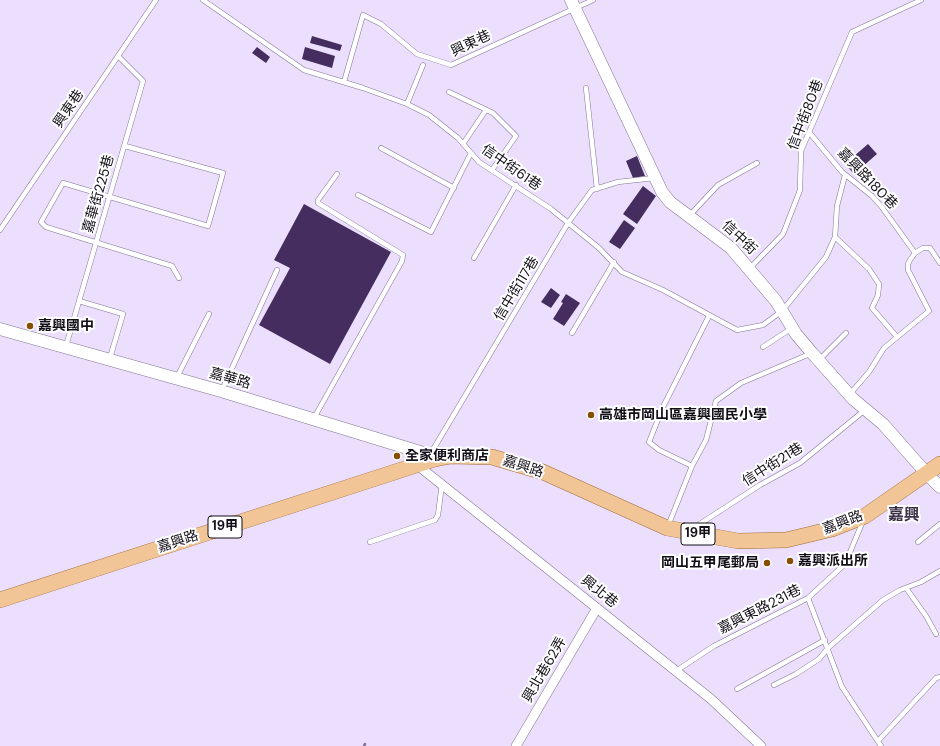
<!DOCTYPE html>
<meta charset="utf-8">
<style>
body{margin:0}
canvas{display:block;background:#ecdffe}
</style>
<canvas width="940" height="746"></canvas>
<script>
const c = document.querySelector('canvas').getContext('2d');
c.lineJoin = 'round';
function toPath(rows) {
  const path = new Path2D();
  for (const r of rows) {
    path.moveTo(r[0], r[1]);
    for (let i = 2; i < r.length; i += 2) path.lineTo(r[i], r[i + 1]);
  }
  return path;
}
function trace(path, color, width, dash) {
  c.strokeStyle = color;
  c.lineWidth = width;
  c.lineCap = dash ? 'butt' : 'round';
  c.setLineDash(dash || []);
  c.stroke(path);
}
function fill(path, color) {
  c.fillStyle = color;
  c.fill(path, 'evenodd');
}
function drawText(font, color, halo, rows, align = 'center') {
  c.font = font + ' "DM Sans","Noto Sans TC",sans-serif';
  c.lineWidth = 4;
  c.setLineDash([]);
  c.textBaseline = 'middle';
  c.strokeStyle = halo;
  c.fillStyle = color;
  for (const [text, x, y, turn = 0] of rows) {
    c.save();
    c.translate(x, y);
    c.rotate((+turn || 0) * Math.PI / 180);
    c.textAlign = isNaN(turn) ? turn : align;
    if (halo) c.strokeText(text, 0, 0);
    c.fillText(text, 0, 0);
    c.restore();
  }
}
trace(toPath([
 [364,746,365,744]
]), '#806d98', 2.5);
fill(toPath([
 [312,36,342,45,340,51,310,43],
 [257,47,270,57,266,63,252,53],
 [305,47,335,56,332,68,302,59],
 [868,144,877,154,854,174,845,164],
 [637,156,645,176,633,178,626,161],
 [643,186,656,196,637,224,623,214],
 [304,204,391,252,330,364,259,325,290,268,274,260],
 [624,220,635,228,620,249,609,242],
 [551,288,560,295,551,308,541,302],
 [566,294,580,303,564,326,553,319,563,303,561,302]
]), '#452e5f');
const service = toPath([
 [203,0,304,70,363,88,407,104,429,115,458,138,479,162,551,209,599,248,622,272,663,290,737,330,763,325,782,311,826,257,835,237,837,206,845,175],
 [344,82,363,15,381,24,417,54,451,65,593,0],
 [586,88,597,189],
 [449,92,493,113,516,136,492,170],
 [407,104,423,65],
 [809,132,842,172,872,196,881,206,915,253],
 [463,144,486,110],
 [125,146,223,173,208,226,63,183,41,222,46,227,172,266,179,278],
 [381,148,454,188],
 [358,195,431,232,471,153],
 [690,215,718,185,757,163],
 [0,230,156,0],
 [835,237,869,269,879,284,878,295,872,308,897,337],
 [474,258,516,185],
 [749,269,783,234,800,190,801,151,852,32,921,0],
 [79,301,123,314,110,358],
 [572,333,614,262],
 [66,346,143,81,118,56],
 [763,347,792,328],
 [820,359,846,333],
 [177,377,209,314],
 [222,390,277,270],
 [849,395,869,372,884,348,929,311,908,270,908,264,910,260,915,253,923,248,930,248,940,263],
 [314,418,402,261,403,255,318,203,318,200,337,174],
 [431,453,568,223,592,190,618,182,654,178],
 [692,466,659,450,649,442,663,407,709,316],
 [668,526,692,466,706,440,716,401,741,383,812,353],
 [692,529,760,485,800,463,865,410],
 [370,542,435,520,438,515,442,484],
 [918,542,940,524],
 [906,588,926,616,936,634],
 [808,598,842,687,881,746],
 [676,671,714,646,808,598,845,564,863,521],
 [774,685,796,674,819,659,828,648,883,600,900,590,921,582,940,571],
 [737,689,825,640],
 [878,741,936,678,940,677]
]);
const minor = toPath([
 [416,464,711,699,761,746],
 [516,746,597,608]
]);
const tertiary = toPath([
 [571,0,662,192,670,202,731,248,776,301,796,334,812,353,853,399,883,424,927,474,940,487],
 [0,329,221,391,430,455,442,456]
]);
const primary = toPath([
 [0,600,435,459,451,456,492,457,543,472,667,528,738,541,786,540,832,529,865,516,940,464]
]);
trace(service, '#817591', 5.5);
trace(minor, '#817591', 10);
trace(tertiary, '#817591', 13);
trace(primary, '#9f6d3d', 16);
trace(service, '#fff', 4.5);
trace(minor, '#fff', 9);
trace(tertiary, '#fff', 12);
trace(primary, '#f2c597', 15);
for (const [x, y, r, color] of [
 [30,326,4,"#864e00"],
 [591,415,4,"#864e00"],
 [397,456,4,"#864e00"],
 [790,561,4,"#864e00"],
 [767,563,4,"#864e00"]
]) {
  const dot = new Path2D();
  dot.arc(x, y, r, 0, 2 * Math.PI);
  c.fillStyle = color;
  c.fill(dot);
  trace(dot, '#fff', 1.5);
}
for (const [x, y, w] of [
 [225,527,34],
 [698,534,34]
]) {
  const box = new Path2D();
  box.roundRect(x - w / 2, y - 11, w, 22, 3);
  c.fillStyle = '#fff';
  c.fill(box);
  trace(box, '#130f19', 1);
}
drawText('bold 13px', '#130f19', null, [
 ["19甲",225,527],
 ["19甲",698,534]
]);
drawText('14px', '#130f19', '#fff', [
 ["興東巷",471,44,-25],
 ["興東巷",69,109,-56],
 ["信中街80巷",806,115,-69],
 ["信中街61巷",511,168,35],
 ["嘉興路180巷",867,179,46],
 ["嘉華街225巷",99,194,-74],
 ["信中街",739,238,43],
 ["信中街117巷",517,289,-59],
 ["嘉華路",230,379,16],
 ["信中街21巷",773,465,-32],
 ["嘉興路",523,467,18],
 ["嘉興路",843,523,-21],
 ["嘉興路",178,542,-18],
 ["興北巷",599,592,39],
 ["嘉興東路231巷",760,610,-27],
 ["興北巷62弄",545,670,-60]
]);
drawText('bold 14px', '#130f19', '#fff', [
 ["嘉興國中",38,326],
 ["高雄市岡山區嘉興國民小學",599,415],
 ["全家便利商店",405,456],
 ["嘉興派出所",798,561],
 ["岡山五甲尾郵局",759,563,"right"]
], 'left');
drawText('bold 16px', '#3a2f47', '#fff', [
 ["嘉興",904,516]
]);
</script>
